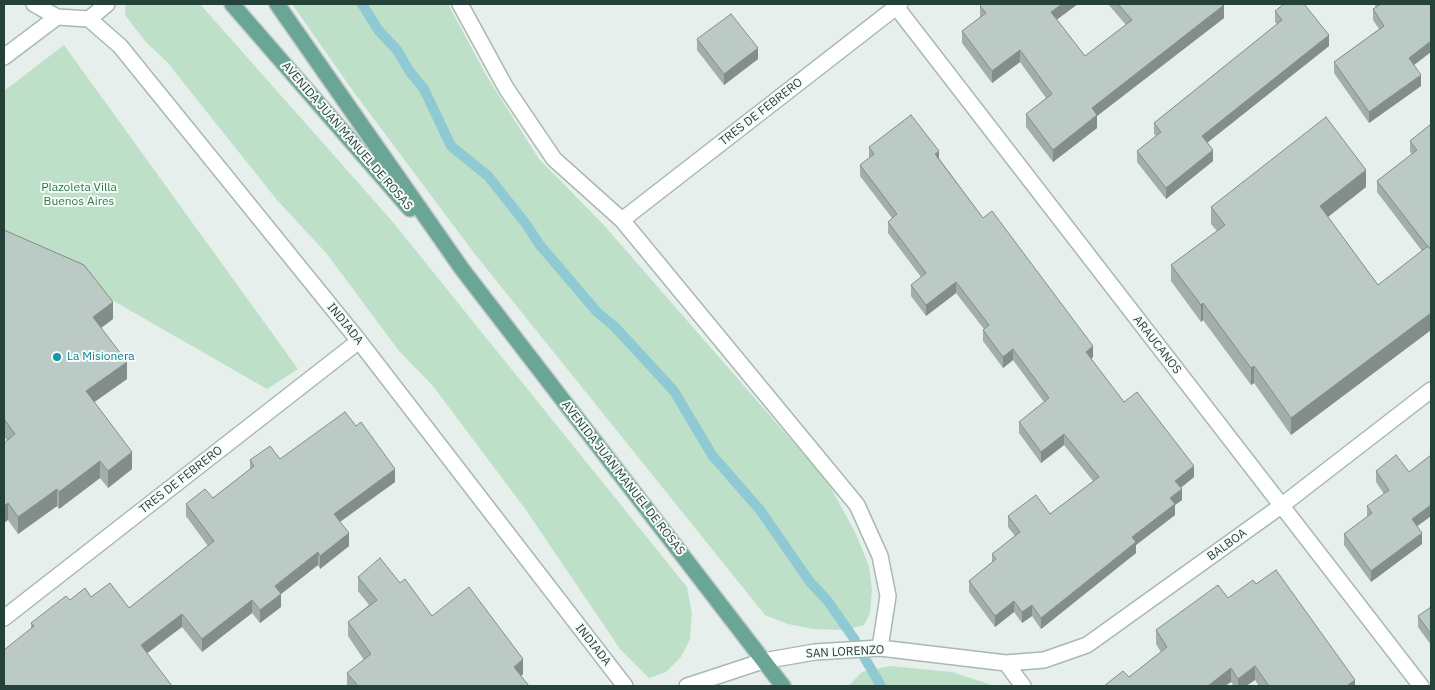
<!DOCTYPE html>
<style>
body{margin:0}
#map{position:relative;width:1435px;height:690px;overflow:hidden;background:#e6efeb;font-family:"IBM Plex Sans",sans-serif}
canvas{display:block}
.frame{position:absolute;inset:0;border:5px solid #24423a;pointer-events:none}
</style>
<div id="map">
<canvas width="1435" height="690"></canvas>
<div class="frame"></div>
</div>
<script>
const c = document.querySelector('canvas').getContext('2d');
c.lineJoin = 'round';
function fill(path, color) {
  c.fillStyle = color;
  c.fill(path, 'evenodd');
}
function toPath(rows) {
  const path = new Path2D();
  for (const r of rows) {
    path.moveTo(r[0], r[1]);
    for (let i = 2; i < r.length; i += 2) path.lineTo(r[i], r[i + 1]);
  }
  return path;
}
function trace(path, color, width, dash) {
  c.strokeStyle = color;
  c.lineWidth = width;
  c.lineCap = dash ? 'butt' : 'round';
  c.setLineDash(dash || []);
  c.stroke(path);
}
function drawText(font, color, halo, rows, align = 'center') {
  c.font = font + ' "IBM Plex Sans",sans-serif';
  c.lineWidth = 4;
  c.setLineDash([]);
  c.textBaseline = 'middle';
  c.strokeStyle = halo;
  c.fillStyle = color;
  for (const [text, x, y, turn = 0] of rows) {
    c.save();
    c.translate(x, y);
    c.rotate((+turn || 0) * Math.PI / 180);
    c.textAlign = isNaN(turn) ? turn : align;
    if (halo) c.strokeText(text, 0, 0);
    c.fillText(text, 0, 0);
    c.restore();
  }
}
fill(toPath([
 [126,4,200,4,392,221,687,587,692,614,690,639,681,657,666,672,649,678,620,649,526,510,433,386,399,351,327,254,277,200,167,62,146,42,125,15],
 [292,4,448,4,486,75,539,159,602,223,827,481,856,534,869,566,872,590,870,613,864,625,845,630,813,629,788,624,765,615,474,253,353,91],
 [64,45,298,369,267,389,4,238,4,91],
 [890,666,952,672,995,686,848,686,862,672]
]), '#bfe0c8');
trace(toPath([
 [362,4,379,31,397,50,410,72,424,89,451,146,488,176,526,224,539,244,597,312,615,327,674,391,712,455,760,510,810,582,827,600,855,640],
 [860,650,881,686]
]), '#8ec9d4', 10);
const minor = toPath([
 [34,4,57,17,89,19,120,46,359,341,625,686],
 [460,4,506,88,554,159,622,220,857,505,880,556,888,596,880,648],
 [894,4,1421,686],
 [89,19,107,4],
 [4,57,57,17],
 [622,220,900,4],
 [4,618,359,341],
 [1006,663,1023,686],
 [687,686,763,661,815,652,880,648,1006,663,1044,660,1087,645,1281,506,1431,390]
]);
const primary = toPath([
 [232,4,410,209],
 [277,4,462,269,783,686]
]);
trace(minor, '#a8b8b2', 18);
trace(primary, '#c2cac8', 18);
trace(minor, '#fff', 15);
trace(primary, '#6aa596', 15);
fill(toPath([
 [1108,4,1223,4,1224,18,1097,116,1097,128,1053,162,1026,127,1026,114,1046,98,1020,62,992,83,962,43,962,31,980,17,980,6,1057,20,1085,56,1126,25],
 [1374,4,1431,4,1414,65,1421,86,1369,123,1334,73,1334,62,1379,29,1373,20,1373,9,1376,7],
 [1275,11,1329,46,1207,142,1213,161,1166,199,1137,162,1137,151,1156,136,1154,134,1154,123,1277,24,1275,22],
 [697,39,758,59,724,85,697,50],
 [1431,124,1431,330,1291,435,1254,383,1251,385,1203,320,1201,322,1171,281,1171,265,1217,231,1211,224,1211,207,1366,187,1328,217,1378,285,1422,251,1377,192,1377,181,1412,154,1410,152,1410,141],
 [869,147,939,158,983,218,1093,357,1091,359,1124,402,1194,477,1181,488,1182,500,1175,505,1175,515,1136,545,1136,553,1041,629,1032,616,1022,623,1014,612,995,627,969,592,969,581,992,562,992,554,1015,536,1008,527,1008,516,1050,514,1093,481,1064,445,1041,463,1019,433,1019,422,1044,402,1013,360,1003,368,983,341,983,330,984,329,956,293,926,316,911,296,911,285,921,277,888,233,888,222,892,218,860,176,860,165,869,159],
 [4,230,113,319,101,328,127,379,94,402,132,469,108,488,100,478,59,509,57,506,18,534,8,520,7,440,4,437],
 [1431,455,1431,516,1417,526,1422,544,1371,582,1344,545,1344,534,1367,517,1367,506,1384,494,1376,482,1376,471,1409,472],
 [280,459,395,482,340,522,349,546,320,569,318,565,281,594,281,607,260,623,252,613,202,652,182,627,31,628,31,623,70,600,91,597,129,608,208,546,186,516,186,504,213,498,250,469,250,460],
 [358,577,400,583,432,616,523,674,521,676,529,686,347,686,347,673,364,660,348,636,348,622,369,605,358,591],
 [1256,584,1355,686,1259,686,1255,680,1246,686,1234,686,1231,682,1225,686,1104,686,1129,677,1161,652,1156,644,1156,630,1228,598],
 [1431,607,1431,645,1418,627,1418,616]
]), '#a1aea9');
fill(toPath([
 [1062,4,1078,4,1051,24,1051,12],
 [1224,5,1224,18,1097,116,1097,128,1053,162,1053,150,1092,108],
 [1329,35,1329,46,1202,147,1202,136],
 [1431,41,1431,52,1409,69,1409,58],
 [758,48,758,59,724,85,724,74],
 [1020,50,1020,62,992,83,992,71],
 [1421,75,1421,86,1369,123,1369,112],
 [1213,150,1213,161,1166,199,1166,188],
 [939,151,939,162,935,154],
 [1366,170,1366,187,1320,223,1320,206],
 [956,282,956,293,926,316,926,305],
 [113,302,113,319,93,334,93,317],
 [1203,303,1203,320,1201,322,1201,305],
 [1431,313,1431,330,1291,435,1291,418],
 [1093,346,1093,357,1086,363,1086,352],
 [1013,349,1013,360,1003,368,1003,357],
 [127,362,127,379,86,408,86,391],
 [1254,366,1254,383,1251,385,1251,368],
 [1064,434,1064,445,1041,463,1041,452],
 [132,452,132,469,108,488,108,471],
 [100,461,100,478,59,509,59,492],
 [1194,466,1194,477,1175,492,1175,481],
 [395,469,395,482,334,526,334,514],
 [57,489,57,506,18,534,18,517],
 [1182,489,1182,500,1175,505,1175,515,1136,545,1136,553,1041,629,1041,618,1132,537,1170,498],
 [8,503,8,520,4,523,4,506],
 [1431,505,1431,516,1412,530,1412,519],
 [349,533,349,546,320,569,320,556],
 [1422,533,1422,544,1371,582,1371,571],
 [318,552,318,565,281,594,281,607,260,623,260,610,275,586],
 [252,600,252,613,202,652,202,639],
 [1014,601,1014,612,995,627,995,616],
 [1032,605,1032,616,1022,623,1022,612],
 [182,614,182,627,141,658,141,645],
 [523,659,523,674,514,681,514,667],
 [1255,666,1255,680,1246,686,1238,686,1238,679],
 [1231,668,1231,682,1225,686,1208,686],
 [1355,680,1355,686,1348,686,1348,685]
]), '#838d89');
const building = toPath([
 [982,4,1062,4,1051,12,1085,56,1132,20,1118,4,1223,4,1224,5,1092,108,1097,115,1053,150,1026,114,1052,94,1020,50,992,71,962,31,986,13,980,6,982,4],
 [1284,4,1304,4,1329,35,1202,136,1213,150,1166,188,1137,151,1161,132,1154,123,1282,20,1275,11,1284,4],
 [1381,4,1431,4,1431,41,1409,58,1421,75,1369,112,1334,62,1384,26,1373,9,1381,4],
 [731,14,758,48,724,74,697,39,731,14],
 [911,115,939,151,935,154,983,218,992,211,1093,346,1086,352,1124,402,1137,392,1194,466,1175,481,1182,489,1170,498,1175,504,1132,537,1136,542,1041,618,1032,605,1022,612,1014,601,995,616,969,581,996,559,992,554,1020,532,1008,516,1036,495,1050,514,1099,477,1064,434,1041,452,1019,422,1049,398,1013,349,1003,357,983,330,989,325,956,282,926,305,911,285,926,273,888,222,897,214,860,165,874,154,869,147,911,115],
 [1326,117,1366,170,1320,206,1378,285,1428,246,1431,250,1431,313,1291,418,1254,366,1251,368,1203,303,1201,305,1171,265,1225,225,1211,207,1326,117],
 [1431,124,1431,250,1428,246,1428,247,1377,181,1417,150,1410,141,1431,124],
 [4,230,84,265,113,302,93,317,127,362,86,391,132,452,108,471,100,461,59,492,57,489,18,517,8,503,4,506,4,443,15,434,4,419,4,230],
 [345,412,356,426,361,422,395,469,334,514,349,533,320,556,318,552,275,586,281,594,260,610,252,600,202,639,182,614,141,645,172,686,4,686,4,650,34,626,31,623,66,596,70,600,85,588,91,597,110,583,129,608,214,541,186,504,205,489,213,498,254,466,250,460,270,446,280,459,345,412],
 [1396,455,1409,472,1431,455,1431,505,1412,519,1422,533,1371,571,1344,534,1372,513,1367,506,1389,490,1376,471,1396,455],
 [380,558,400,583,405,579,432,616,469,587,523,659,514,667,529,686,358,686,347,673,371,654,348,622,377,600,358,577,380,558],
 [1276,570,1355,680,1348,685,1349,686,1269,686,1255,666,1238,679,1231,668,1208,686,1104,686,1123,671,1129,677,1167,647,1156,630,1218,585,1228,598,1253,580,1256,584,1276,570],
 [1431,607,1431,634,1418,616,1431,607]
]);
fill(building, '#bbcac4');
trace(building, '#838d89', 1);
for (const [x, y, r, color] of [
 [57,357,5,"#0f9aa8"]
]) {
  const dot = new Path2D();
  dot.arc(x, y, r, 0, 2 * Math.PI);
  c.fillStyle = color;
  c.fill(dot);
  trace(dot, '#f7fbf9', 2);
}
drawText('12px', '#24423a', '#f7fbf9', [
 ["TRES DE FEBRERO",761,112,-38],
 ["AVENIDA JUAN MANUEL DE ROSAS",347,136,49],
 ["INDIADA",345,324,51],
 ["ARAUCANOS",1157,345,52],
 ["AVENIDA JUAN MANUEL DE ROSAS",623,478,52],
 ["TRES DE FEBRERO",181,480,-38],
 ["BALBOA",1227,545,-36],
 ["INDIADA",593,645,52],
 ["SAN LORENZO",845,652,-3]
]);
drawText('12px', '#2d7a4b', '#f7fbf9', [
 ["Plazoleta Villa",79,188],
 ["Buenos Aires",79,202]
]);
drawText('12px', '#0d838f', '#f7fbf9', [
 ["La Misionera",67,357]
], 'left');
</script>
